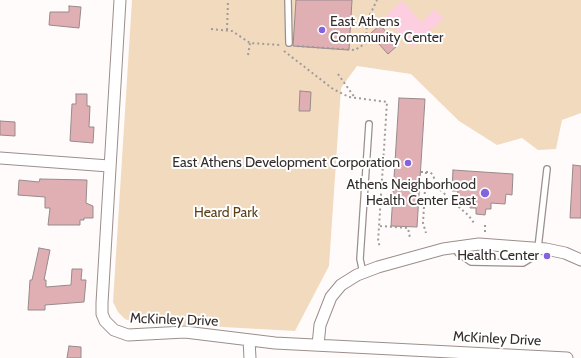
<!DOCTYPE html>
<style>
body{margin:0}
canvas{display:block;background:#fefbfa}
</style>
<canvas width="581" height="358"></canvas>
<script>
const c = document.querySelector('canvas').getContext('2d');
c.lineJoin = 'round';
function fill(path, color) {
  c.fillStyle = color;
  c.fill(path, 'evenodd');
}
function toPath(rows) {
  const path = new Path2D();
  for (const r of rows) {
    path.moveTo(r[0], r[1]);
    for (let i = 2; i < r.length; i += 2) path.lineTo(r[i], r[i + 1]);
  }
  return path;
}
function trace(path, color, width, dash) {
  c.strokeStyle = color;
  c.lineWidth = width;
  c.lineCap = dash ? 'butt' : 'round';
  c.setLineDash(dash || []);
  c.stroke(path);
}
function drawText(font, color, halo, rows, align = 'center') {
  c.font = font + ' Cabin,sans-serif';
  c.lineWidth = 4;
  c.setLineDash([]);
  c.textBaseline = 'middle';
  c.strokeStyle = halo;
  c.fillStyle = color;
  for (const [text, x, y, turn = 0] of rows) {
    c.save();
    c.translate(x, y);
    c.rotate((+turn || 0) * Math.PI / 180);
    c.textAlign = isNaN(turn) ? turn : align;
    if (halo) c.strokeText(text, 0, 0);
    c.fillText(text, 0, 0);
    c.restore();
  }
}
fill(toPath([
 [132,0,581,0,581,113,562,120,556,149,538,150,522,138,497,145,459,121,411,74,357,66,341,88,329,266,295,331,133,322,125,319,118,312,113,302]
]), '#f2dabf');
fill(toPath([
 [402,1,421,22,435,9,443,19,412,47,385,17]
]), '#fccee0');
const building = toPath([
 [296,0,352,0,349,50,293,46,296,0],
 [69,6,81,7,79,28,49,25,50,12,69,12,69,6],
 [380,25,398,45,388,54,370,34,380,25],
 [300,91,311,92,310,111,299,111,300,91],
 [76,94,87,94,87,106,90,106,89,127,94,127,93,143,70,141,72,104,76,104,76,94],
 [399,98,425,99,417,227,391,226,399,98],
 [0,121,15,122,15,136,0,135,0,121],
 [573,165,581,166,581,218,570,218,573,165],
 [453,170,513,174,512,195,506,194,505,204,491,203,491,209,486,209,485,215,476,214,476,208,470,208,471,202,457,201,458,191,452,191,453,170],
 [40,179,87,180,86,203,93,206,93,218,84,218,84,220,80,220,80,225,48,225,50,208,45,208,45,197,18,195,19,180,39,182,40,179],
 [39,248,50,250,44,280,46,280,46,287,71,285,72,269,82,269,81,280,86,280,84,302,45,305,45,310,28,310,30,280,32,280,39,248],
 [69,346,81,347,81,358,67,358,69,346]
]);
fill(building, '#e0afb4');
trace(building, '#978a8b', 1);
const lane = toPath([
 [288,0,289,43],
 [456,247,458,253,471,262,523,263,533,257,538,248,547,169],
 [363,273,360,259,369,124]
]);
const street = toPath([
 [120,0,102,303,102,314,105,321,114,330,128,335,185,332,275,343,567,358],
 [0,158,109,166],
 [249,340,250,358],
 [318,345,320,325,331,297,341,285,357,275,378,267,443,249,479,244,546,249,565,253,581,260]
]);
trace(lane, '#9b8f8c', 8);
trace(street, '#9b8f8c', 13);
trace(toPath([
 [211,29,232,31,250,43,280,45],
 [227,30,228,0],
 [297,46,355,50,366,43,367,21,377,0],
 [284,51,333,89,349,97,387,102,378,242,380,246],
 [248,55,250,43],
 [338,74,355,98],
 [421,172,430,172,433,175,437,187,469,216,474,223],
 [426,172,423,223,426,233],
 [380,226,408,228,410,238],
 [485,232,485,224]
]), '#9f9b9a', 2, [2, 3]);
trace(lane, '#fff', 5.5);
trace(street, '#fff', 11);
for (const [x, y, r, color] of [
 [322,30,4,"#8363de"],
 [408,163,4,"#8363de"],
 [485,193,5,"#8363de"],
 [547,256,4,"#8363de"]
]) {
  const dot = new Path2D();
  dot.arc(x, y, r, 0, 2 * Math.PI);
  c.fillStyle = color;
  c.fill(dot);
  trace(dot, '#fff', 1.5);
}
drawText('14px', '#332e2c', '#fff', [
 ["East Athens",330,22,"left"],
 ["Community Center",330,38,"left"],
 ["East Athens Development Corporation",400,163],
 ["Athens Neighborhood",476,185],
 ["Health Center East",476,201],
 ["Health Center",539,256]
], 'right');
drawText('14px', '#5d3f16', '#fff', [
 ["Heard Park",226,213]
]);
drawText('14px', '#332e2c', '#fff', [
 ["McKinley Drive",174,320,2],
 ["McKinley Drive",497,339,3]
]);
</script>
